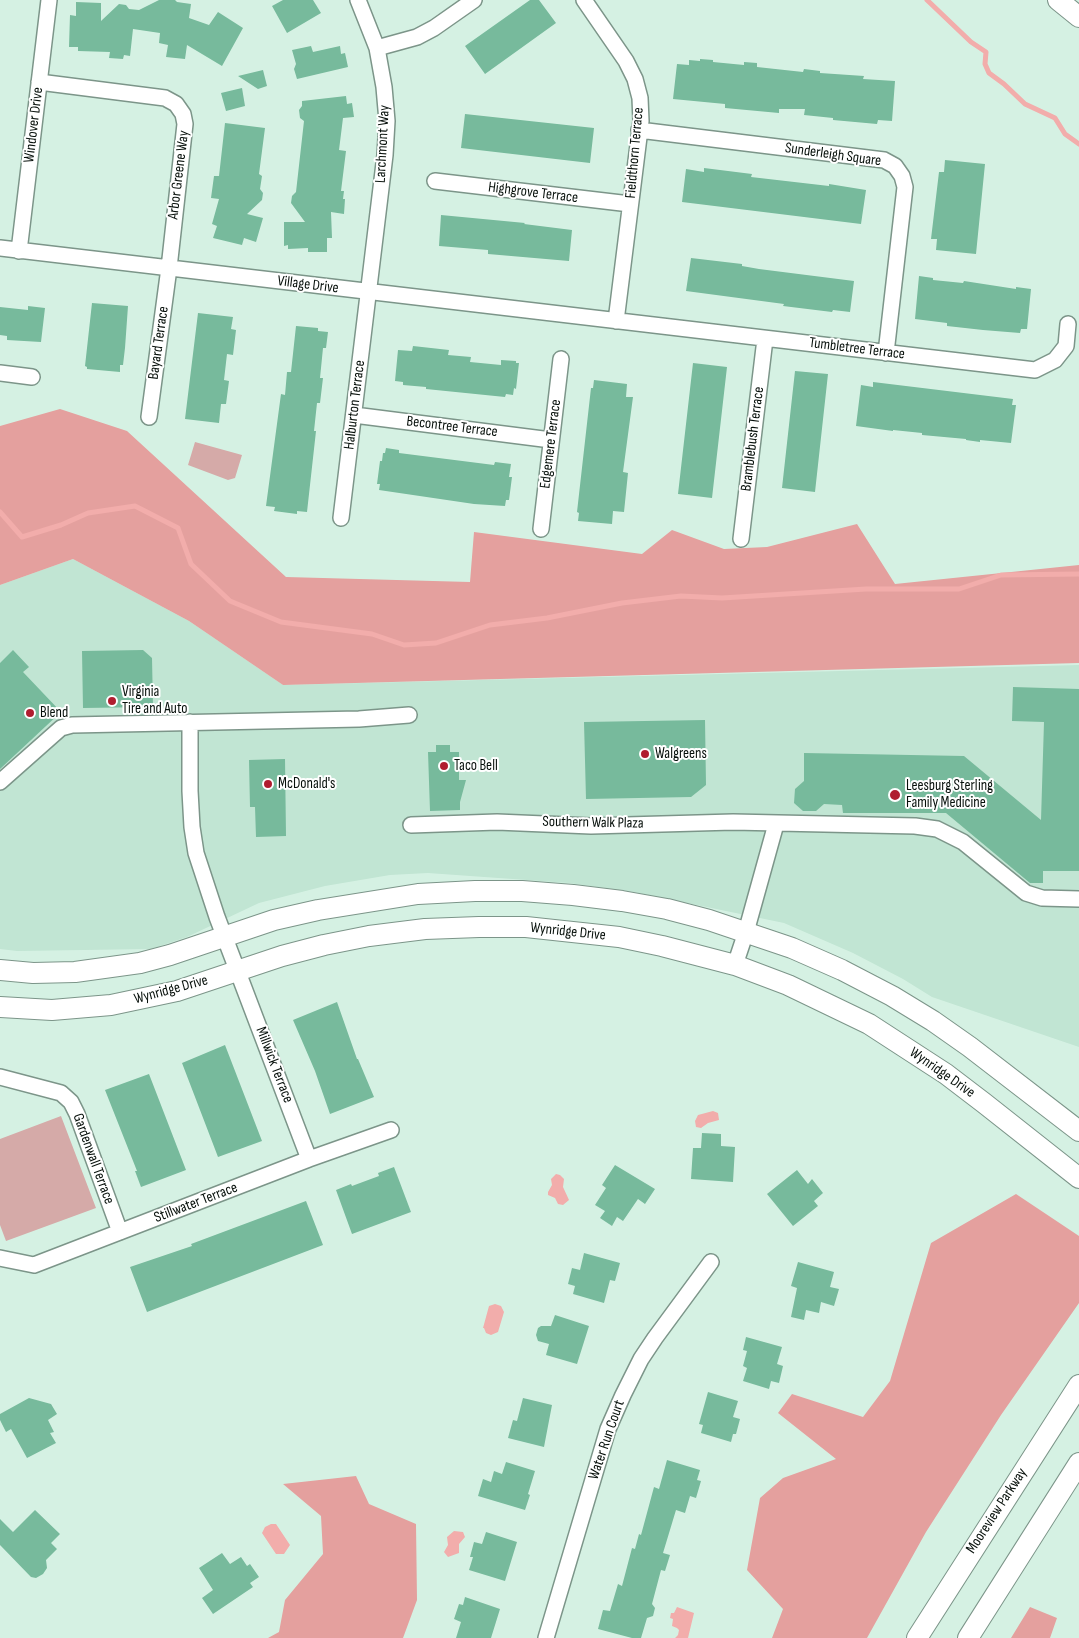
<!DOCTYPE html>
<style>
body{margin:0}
canvas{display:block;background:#d5f1e3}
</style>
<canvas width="1079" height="1638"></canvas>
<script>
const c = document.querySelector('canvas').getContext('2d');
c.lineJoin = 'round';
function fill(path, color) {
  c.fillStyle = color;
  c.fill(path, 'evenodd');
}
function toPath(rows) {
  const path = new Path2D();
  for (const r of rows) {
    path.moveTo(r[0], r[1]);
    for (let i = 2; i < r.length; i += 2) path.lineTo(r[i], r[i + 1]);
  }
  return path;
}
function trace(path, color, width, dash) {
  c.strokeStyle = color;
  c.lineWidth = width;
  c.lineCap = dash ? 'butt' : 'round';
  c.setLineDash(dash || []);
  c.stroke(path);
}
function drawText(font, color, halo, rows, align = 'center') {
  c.font = font + ' "Sofia Sans Condensed",sans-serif';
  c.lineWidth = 4;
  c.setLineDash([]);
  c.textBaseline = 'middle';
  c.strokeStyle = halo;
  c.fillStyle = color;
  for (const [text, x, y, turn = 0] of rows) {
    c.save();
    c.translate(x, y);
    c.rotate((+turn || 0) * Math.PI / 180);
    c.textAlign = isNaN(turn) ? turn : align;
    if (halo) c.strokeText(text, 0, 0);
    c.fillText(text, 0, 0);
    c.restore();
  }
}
fill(toPath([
 [73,559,189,621,283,685,1079,665,1079,1047,932,997,903,979,853,953,784,923,634,892,569,883,428,873,390,875,325,886,259,903,187,937,151,949,17,951,0,949,0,585]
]), '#c1e5d3');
fill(toPath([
 [195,442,242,455,235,478,228,480,188,465],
 [61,1116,96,1208,6,1241,0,1225,0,1139]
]), '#d5aaa8');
fill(toPath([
 [60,409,127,431,286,577,470,582,474,532,642,554,672,530,724,549,767,547,857,524,895,584,1079,565,1079,663,283,685,189,621,73,559,0,585,0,426],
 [1016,1194,1079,1236,1079,1303,1001,1415,926,1532,867,1638,772,1638,783,1609,747,1570,760,1498,783,1478,836,1459,778,1413,792,1394,863,1417,890,1381,931,1243],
 [356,1476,369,1504,416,1524,417,1600,403,1638,268,1638,279,1632,285,1600,323,1554,321,1516,283,1484],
 [1030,1607,1057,1618,1050,1638,1011,1638]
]), '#e4a09e');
fill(toPath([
 [713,1111,718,1113,719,1120,708,1123,701,1128,696,1127,695,1121,698,1115],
 [556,1174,560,1175,564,1179,563,1187,569,1200,563,1205,558,1204,555,1198,548,1195,548,1192,552,1185,551,1179],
 [495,1304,501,1306,504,1312,498,1332,491,1335,486,1333,484,1328,483,1328,489,1306],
 [271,1524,276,1524,290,1545,284,1554,276,1554,262,1533,265,1527],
 [454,1531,463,1532,465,1537,459,1544,459,1553,448,1557,444,1552,448,1545,447,1537],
 [677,1607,694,1613,688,1638,675,1638,678,1635,679,1630,677,1628,672,1626,673,1619,670,1618,671,1613,674,1613]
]), '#f2adab');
trace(toPath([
 [927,0,971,42,986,52,985,64,989,73,1004,84,1025,104,1055,118,1065,134,1079,144],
 [0,512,22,537,61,525,88,513,135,506,178,528,191,564,230,601,281,622,372,634,404,645,436,643,490,625,547,618,622,603,681,596,722,598,866,589,959,589,1001,575,1079,574]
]), '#f2adab', 5);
fill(toPath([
 [159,0,175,0,177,2,191,4,189,18,209,25,218,12,243,28,222,66,187,45,185,59,166,57,168,45,159,43,160,33,133,29,130,56,124,55,123,59,109,58,110,52,78,51,78,47,69,47,70,15,76,16,76,2,101,3,101,21,119,4,126,5,129,9,139,10],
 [283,0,313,0,321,13,287,33,272,6],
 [530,0,539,0,556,23,485,74,465,46],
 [311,46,313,52,340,46,341,54,345,53,348,67,297,79,294,69,296,64,292,50],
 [700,59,713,60,713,62,744,65,744,62,757,63,757,67,803,72,804,69,820,71,820,73,864,76,863,79,895,81,892,121,878,120,877,124,833,120,833,118,804,115,805,109,779,109,779,113,725,108,725,104,673,99,677,64,689,65,689,60,700,61],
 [263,70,267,86,258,89,238,76],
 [242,88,245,106,226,111,221,93],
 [346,96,347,104,352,103,354,117,343,118,339,150,346,151,341,191,344,191,343,199,345,199,344,214,331,212,332,238,327,238,327,252,308,252,308,248,288,249,288,245,284,246,284,222,305,222,291,203,292,196,296,192,304,121,300,118,299,110,302,106,302,101],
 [465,114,594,128,590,163,461,148],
 [225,123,265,128,259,174,262,176,260,189,263,193,262,200,247,214,263,218,256,242,244,238,242,245,213,238,217,226,212,224,219,199,211,198,214,176,219,176],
 [945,160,985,164,976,254,936,250,937,239,931,239,939,172,944,172],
 [704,168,752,174,751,177,829,186,829,184,866,190,861,224,682,202,686,169,704,172],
 [441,215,525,223,524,224,572,230,569,261,488,254,488,250,439,246],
 [691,258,742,264,742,266,759,269,854,281,850,312,833,310,832,312,783,306,784,304,686,291],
 [919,276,933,278,933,280,963,283,964,281,1016,289,1016,287,1031,289,1027,329,1021,329,1020,333,983,330,947,326,947,323,915,319],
 [92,303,128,306,125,348,123,365,120,365,120,372,87,369,87,367,85,366],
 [28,306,45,308,41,342,7,340,7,336,0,335,0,307,28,310],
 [198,313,233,317,231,329,236,330,233,355,227,354,224,380,229,381,226,404,221,404,219,423,185,419],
 [296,326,318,328,318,331,328,332,326,348,323,348,320,378,323,378,320,403,317,403,314,431,316,431,307,512,297,511,297,514,274,511,275,507,266,506,281,394,285,395,287,372,291,372],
 [413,346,449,350,448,355,471,357,470,362,501,365,501,360,516,361,516,363,519,363,516,389,514,388,513,395,506,394,505,397,426,389,426,387,403,385,403,382,395,381,398,350,412,351],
 [693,363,727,367,712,498,678,494],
 [795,371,828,374,815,492,782,488],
 [594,380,627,384,626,397,633,397,623,472,628,473,624,512,613,511,612,524,578,521,579,513,577,512,591,388,593,388],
 [873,382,1013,399,1012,405,1016,405,1011,443,980,440,980,442,966,440,966,439,922,435,922,433,893,430,893,431,856,426,861,385,873,387],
 [386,448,399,450,399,453,494,465,495,462,511,464,509,477,512,477,509,500,506,500,505,506,474,504,379,490,380,484,377,484,380,461,382,461,383,453,385,453],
 [13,650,29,667,23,672,61,712,0,769,0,663],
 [143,650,152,658,153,707,83,708,82,651],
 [1013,687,1079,689,1079,871,1043,871,1043,883,1030,883,946,813,843,813,842,805,824,804,816,811,803,811,794,803,795,789,804,781,804,753,964,756,1041,820,1044,722,1012,721],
 [705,720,706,785,691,797,586,799,584,722],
 [436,745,450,745,450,752,459,752,459,780,466,780,460,802,460,810,430,811,428,752,436,752],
 [285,759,286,836,256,837,255,807,250,807,249,760],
 [337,1002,357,1059,358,1059,374,1097,330,1114,315,1071,293,1020],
 [225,1045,262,1141,218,1157,182,1063],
 [149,1074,186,1170,141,1187,135,1171,137,1171,105,1090],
 [702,1133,721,1134,721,1146,735,1147,733,1182,691,1179,693,1148,701,1148],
 [615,1165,655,1189,645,1204,638,1199,623,1221,617,1217,612,1226,600,1218,605,1211,595,1205,606,1188,602,1185],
 [394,1167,411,1212,352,1234,336,1190,351,1184,352,1186,379,1176,378,1173],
 [797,1170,808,1184,812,1179,823,1193,814,1201,818,1206,793,1226,767,1194],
 [306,1201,323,1245,147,1312,130,1267,192,1246,191,1244],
 [584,1253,620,1263,615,1281,610,1280,604,1303,573,1294,575,1286,568,1284,572,1268,580,1270],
 [798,1262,834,1272,830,1287,839,1289,834,1306,821,1302,819,1313,806,1310,804,1320,791,1317,797,1288,791,1286],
 [555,1315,589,1326,577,1364,546,1355,549,1344,538,1341,536,1335,538,1328,541,1326,551,1326],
 [746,1337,782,1347,777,1364,783,1366,779,1383,771,1381,769,1389,743,1381,747,1368,743,1366,747,1351,743,1350],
 [708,1392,738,1401,733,1417,740,1419,736,1434,733,1434,731,1442,701,1433,703,1425,699,1424],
 [29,1398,51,1404,57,1414,48,1420,54,1432,50,1433,56,1443,27,1458,11,1429,6,1432,0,1420,0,1414],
 [523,1398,552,1405,544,1447,508,1438,513,1420,517,1421],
 [667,1460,700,1470,697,1480,701,1481,696,1498,690,1496,685,1513,676,1510,663,1553,670,1555,665,1571,661,1570,652,1604,655,1608,653,1616,647,1618,641,1638,632,1638,598,1629,603,1610,610,1611,618,1584,622,1586,632,1548,635,1549,639,1534,641,1535,654,1487,659,1489],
 [506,1462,535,1471,528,1494,530,1495,525,1510,478,1496,483,1479,491,1482,494,1471,502,1474],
 [35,1510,60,1534,51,1543,57,1549,46,1560,47,1568,43,1574,36,1578,31,1577,0,1545,0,1519,13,1532],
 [486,1532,517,1542,505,1581,469,1570,473,1557,470,1557,474,1542,482,1544],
 [222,1553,230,1564,241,1557,247,1566,250,1564,259,1577,250,1583,253,1587,213,1614,202,1598,213,1590,199,1568],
 [465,1597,500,1609,491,1638,456,1638,461,1622,454,1619,459,1604,463,1605]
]), '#77ba9c');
const street = toPath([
 [584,0,626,61,635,79,640,98,641,121,616,321],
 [377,48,417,37,434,28,474,0],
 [39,82,165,98,176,104,183,114,185,124,169,268,149,417],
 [639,130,884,160,895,166,902,176,905,187,886,353],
 [435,181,630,204],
 [0,248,1035,370,1055,360,1066,346,1068,324],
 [19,251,49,0],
 [0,373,32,377],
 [354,415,551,440],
 [341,518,385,155,387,121,384,87,377,48,358,0],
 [541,529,561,359],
 [741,539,765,339],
 [190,722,190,791,192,827,196,853,217,917,309,1159],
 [0,782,61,728,72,725,359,719,409,715],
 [411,825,497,822,591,826,733,822,915,826,937,829,963,842,1026,893,1042,898,1079,899],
 [735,965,746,932,776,824],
 [0,1077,61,1093,71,1102,77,1114,120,1232],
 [0,1258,34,1265,309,1159,391,1130],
 [546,1638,608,1429,623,1395,641,1359,655,1338,711,1262]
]);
const secondary = toPath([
 [1058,0,1079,17],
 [0,970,33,973,75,972,140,963,170,955,274,920,318,910,418,894,475,891,522,891,573,895,622,901,667,909,709,920,792,948,842,970,892,996,933,1021,970,1047,1079,1131],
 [0,1007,52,1010,111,1005,177,991,282,956,324,945,369,936,425,929,479,927,526,927,619,937,662,946,735,965,788,985,869,1024,946,1074,984,1103,1079,1178],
 [917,1638,1079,1385],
 [968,1638,1079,1463]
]);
trace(street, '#7c9589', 18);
trace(secondary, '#7c9589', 22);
trace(street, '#fff', 15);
trace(secondary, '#fff', 20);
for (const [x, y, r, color] of [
 [112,701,5,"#b01d2f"],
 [30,713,5,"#b01d2f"],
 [645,754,5,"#b01d2f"],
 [444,766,5,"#b01d2f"],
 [268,784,5,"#b01d2f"],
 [895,795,6,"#b01d2f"]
]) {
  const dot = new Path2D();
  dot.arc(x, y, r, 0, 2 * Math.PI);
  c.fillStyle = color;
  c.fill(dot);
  trace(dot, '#fff', 2);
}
drawText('15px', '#060f0a', '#fff', [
 ["Windover Drive",34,125,-83],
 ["Larchmont Way",383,144,-87],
 ["Fieldthorn Terrace",635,153,-85],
 ["Sunderleigh Square",833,155,8],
 ["Arbor Greene Way",179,175,-83],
 ["Highgrove Terrace",533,193,7],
 ["Village Drive",308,285,7],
 ["Bayard Terrace",159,343,-82],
 ["Tumbletree Terrace",857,349,7],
 ["Halburton Terrace",355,405,-83],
 ["Becontree Terrace",452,427,7],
 ["Bramblebush Terrace",753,439,-83],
 ["Edgemere Terrace",551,444,-83],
 ["Southern Walk Plaza",593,823,1],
 ["Wynridge Drive",568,932,6],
 ["Wynridge Drive",171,990,-15],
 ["Millwick Terrace",274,1065,69],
 ["Wynridge Drive",942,1073,35],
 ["Gardenwall Terrace",93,1159,70],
 ["Stillwater Terrace",196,1203,-21],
 ["Water Run Court",607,1440,-71],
 ["Mooreview Parkway",997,1511,-57]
]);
drawText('15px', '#060f0a', '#fff', [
 ["Virginia",122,692],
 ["Tire and Auto",122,709],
 ["Blend",40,713],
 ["Walgreens",655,754],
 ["Taco Bell",454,766],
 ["McDonald's",278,784],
 ["Leesburg Sterling",906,786],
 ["Family Medicine",906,803]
], 'left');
</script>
